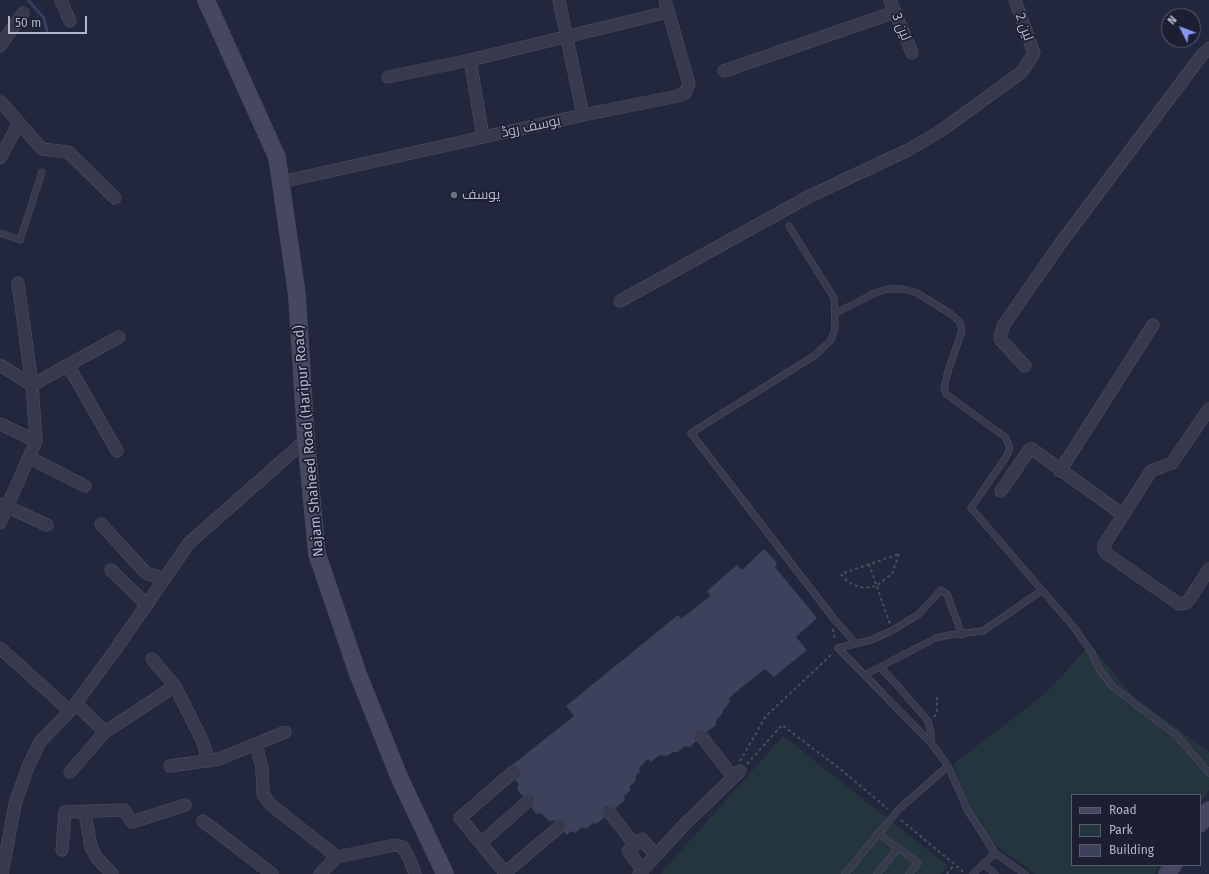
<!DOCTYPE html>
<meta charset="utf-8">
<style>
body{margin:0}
#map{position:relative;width:1209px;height:874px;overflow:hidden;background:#23273d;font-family:"Fira Sans",sans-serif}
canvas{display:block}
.legend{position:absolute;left:1071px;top:794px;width:130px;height:72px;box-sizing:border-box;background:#1c1f32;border:1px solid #585b6e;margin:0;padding:5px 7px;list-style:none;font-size:12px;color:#b3b5c8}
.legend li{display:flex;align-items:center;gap:8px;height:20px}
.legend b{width:20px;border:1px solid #585b6e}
.north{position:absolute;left:1161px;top:8px;width:40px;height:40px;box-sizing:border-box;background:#1c1f32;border:1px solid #585b6e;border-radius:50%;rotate:312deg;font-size:11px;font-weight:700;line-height:16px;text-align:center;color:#b3b5c8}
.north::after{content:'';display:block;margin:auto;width:14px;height:18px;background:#8795f9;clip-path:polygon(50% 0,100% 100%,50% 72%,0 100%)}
.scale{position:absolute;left:8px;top:16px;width:79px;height:18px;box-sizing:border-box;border:2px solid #b3b5c8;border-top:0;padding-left:5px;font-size:12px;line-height:14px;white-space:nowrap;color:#b3b5c8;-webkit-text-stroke:3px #1c1f32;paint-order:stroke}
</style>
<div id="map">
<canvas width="1209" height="874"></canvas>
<ul class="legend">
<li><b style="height:5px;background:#454860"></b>Road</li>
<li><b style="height:11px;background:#25353e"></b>Park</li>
<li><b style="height:11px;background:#3d415b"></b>Building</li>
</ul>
<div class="north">N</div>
<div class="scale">50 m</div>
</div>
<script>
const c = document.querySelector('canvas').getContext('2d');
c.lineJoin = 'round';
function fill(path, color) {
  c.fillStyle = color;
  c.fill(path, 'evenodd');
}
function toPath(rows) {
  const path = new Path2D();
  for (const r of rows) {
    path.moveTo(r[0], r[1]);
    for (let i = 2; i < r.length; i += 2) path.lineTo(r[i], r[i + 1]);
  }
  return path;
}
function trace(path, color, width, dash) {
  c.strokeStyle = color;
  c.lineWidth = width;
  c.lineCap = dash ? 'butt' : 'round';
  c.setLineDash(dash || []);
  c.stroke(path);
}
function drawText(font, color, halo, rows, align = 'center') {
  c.font = font + ' "Fira Sans",Cairo,sans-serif';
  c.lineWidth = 3.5;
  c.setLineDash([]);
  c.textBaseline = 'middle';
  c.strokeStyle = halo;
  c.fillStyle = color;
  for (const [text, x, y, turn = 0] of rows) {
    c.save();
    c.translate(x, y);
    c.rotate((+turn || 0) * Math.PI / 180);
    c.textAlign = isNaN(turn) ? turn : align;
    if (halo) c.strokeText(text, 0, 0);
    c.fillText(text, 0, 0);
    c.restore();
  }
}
fill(toPath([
 [1090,645,1133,696,1209,752,1209,790,1200,804,1200,795,1072,795,1072,865,1160,865,1154,874,1035,874,995,845,980,825,967,800,953,764,1045,694],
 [783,736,948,866,941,874,660,874]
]), '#25353e');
trace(toPath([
 [28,0,44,18,47,31]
]), '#363e64', 3);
fill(toPath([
 [764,549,777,563,775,567,817,618,796,637,807,650,774,677,765,669,742,687,729,698,730,702,723,710,722,714,716,720,716,725,707,732,701,730,697,731,695,738,696,741,690,747,685,746,678,752,673,752,667,756,660,755,651,762,648,759,639,768,640,772,636,775,635,782,630,786,630,791,624,796,625,800,616,808,609,806,605,807,603,814,604,818,596,824,593,823,586,829,582,827,575,833,571,831,567,835,564,832,566,825,562,820,549,821,541,813,536,814,532,808,534,804,533,797,529,795,522,796,517,789,519,784,515,780,520,775,520,771,518,767,512,765,574,716,566,706,678,615,681,619,710,596,707,591,737,565,742,570]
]), '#3d415b');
const lane = toPath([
 [789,226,834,298,835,328,831,340,814,356,691,433,834,619,856,644],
 [0,233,20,240,42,172],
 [836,313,875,293,888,289,903,289,917,293,951,314,960,322,962,331,948,371,944,388,946,394,1005,437,1010,448,1006,457,971,508,1073,626,1092,653,1099,669,1113,687,1177,736,1209,773],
 [838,648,931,743,948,766,968,811,995,853,973,874],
 [838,648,871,640,893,630,919,614,941,590,947,594,962,635],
 [880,667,898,686,928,721,931,733,931,743],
 [864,675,936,638,949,635,983,631,1041,591],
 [878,833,898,848],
 [995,853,1025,874],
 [984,864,995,874],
 [845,874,899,809,948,766],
 [877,874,898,848,918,863,909,874]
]);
const street = toPath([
 [61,0,70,21],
 [559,0,583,115],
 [890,0,912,53],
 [0,46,23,13],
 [470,60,483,137],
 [724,71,895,12],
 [388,77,470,60,668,12],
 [1,102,42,149,68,152,115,198],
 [0,158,19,123],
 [281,182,583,115,678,96,685,93,689,84,665,0],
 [620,301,808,197,908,150,939,132,1022,72,1034,53,1015,0],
 [0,365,32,385,119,337],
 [68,365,117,451],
 [1025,366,1000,339,1003,326,1060,244,1202,55,1209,48],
 [1209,409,1172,463,1151,471,1104,545,1104,550,1107,554,1179,604,1186,603,1191,597,1209,569],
 [0,424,36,441],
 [30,458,85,486],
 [1060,471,1153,325],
 [1001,491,1029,450,1032,449,1122,514],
 [1,504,47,525],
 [0,523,36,441,32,385,18,283],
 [101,524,146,573,164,579],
 [111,570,147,605],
 [0,648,70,711],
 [152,659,175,686,203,742,208,761],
 [76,704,105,732],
 [702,737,733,777],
 [256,744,262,768,263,794,270,804,337,857],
 [170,766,219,759,285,732],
 [70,772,105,732,175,686],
 [85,813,91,847,97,858,112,874],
 [610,813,635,845],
 [203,821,272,874],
 [481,843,527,802],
 [62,850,65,812,124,810,132,822,185,805],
 [643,870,628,851,642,839,656,856],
 [505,873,559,827],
 [2,874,15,804,28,767,40,742,70,711,116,649,189,543,306,440],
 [320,874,337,857,395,845,403,847,410,860,415,874],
 [506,874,460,818,513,772],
 [639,874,684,825,740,771]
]);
const secondary = toPath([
 [206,0,277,157,297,295,306,440,317,554,358,674,400,779,445,874],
 [1200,824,1209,810],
 [1167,874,1173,865]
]);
trace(lane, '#4f5265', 7);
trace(street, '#4f5265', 13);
trace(secondary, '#404356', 18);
trace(toPath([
 [899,554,892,574,876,586,864,588,854,585,846,580,841,574,899,554],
 [869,564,890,624],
 [833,629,835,640],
 [934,717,937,712,937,697],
 [740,761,766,716,832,654],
 [747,764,782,725,839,768,888,809],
 [901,820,965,873],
 [947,874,954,865]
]), '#43525b', 2, [3, 3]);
trace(lane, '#373a4d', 6);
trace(street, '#373a4d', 12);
trace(secondary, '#454860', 17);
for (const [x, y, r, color] of [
 [454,195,4,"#6b7280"]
]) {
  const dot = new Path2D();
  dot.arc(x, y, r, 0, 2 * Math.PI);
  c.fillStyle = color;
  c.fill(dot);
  trace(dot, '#1c1f32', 1.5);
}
drawText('14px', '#b3b5c8', '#1c1f32', [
 ["لین 3",901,27,68],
 ["لین 2",1024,27,70],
 ["یوسف روڈ",531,127,-12],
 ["Najam Shaheed Road (Haripur Road)",309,441,-95]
]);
drawText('14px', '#b3b5c8', '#1c1f32', [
 ["یوسف",462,195]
], 'left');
</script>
